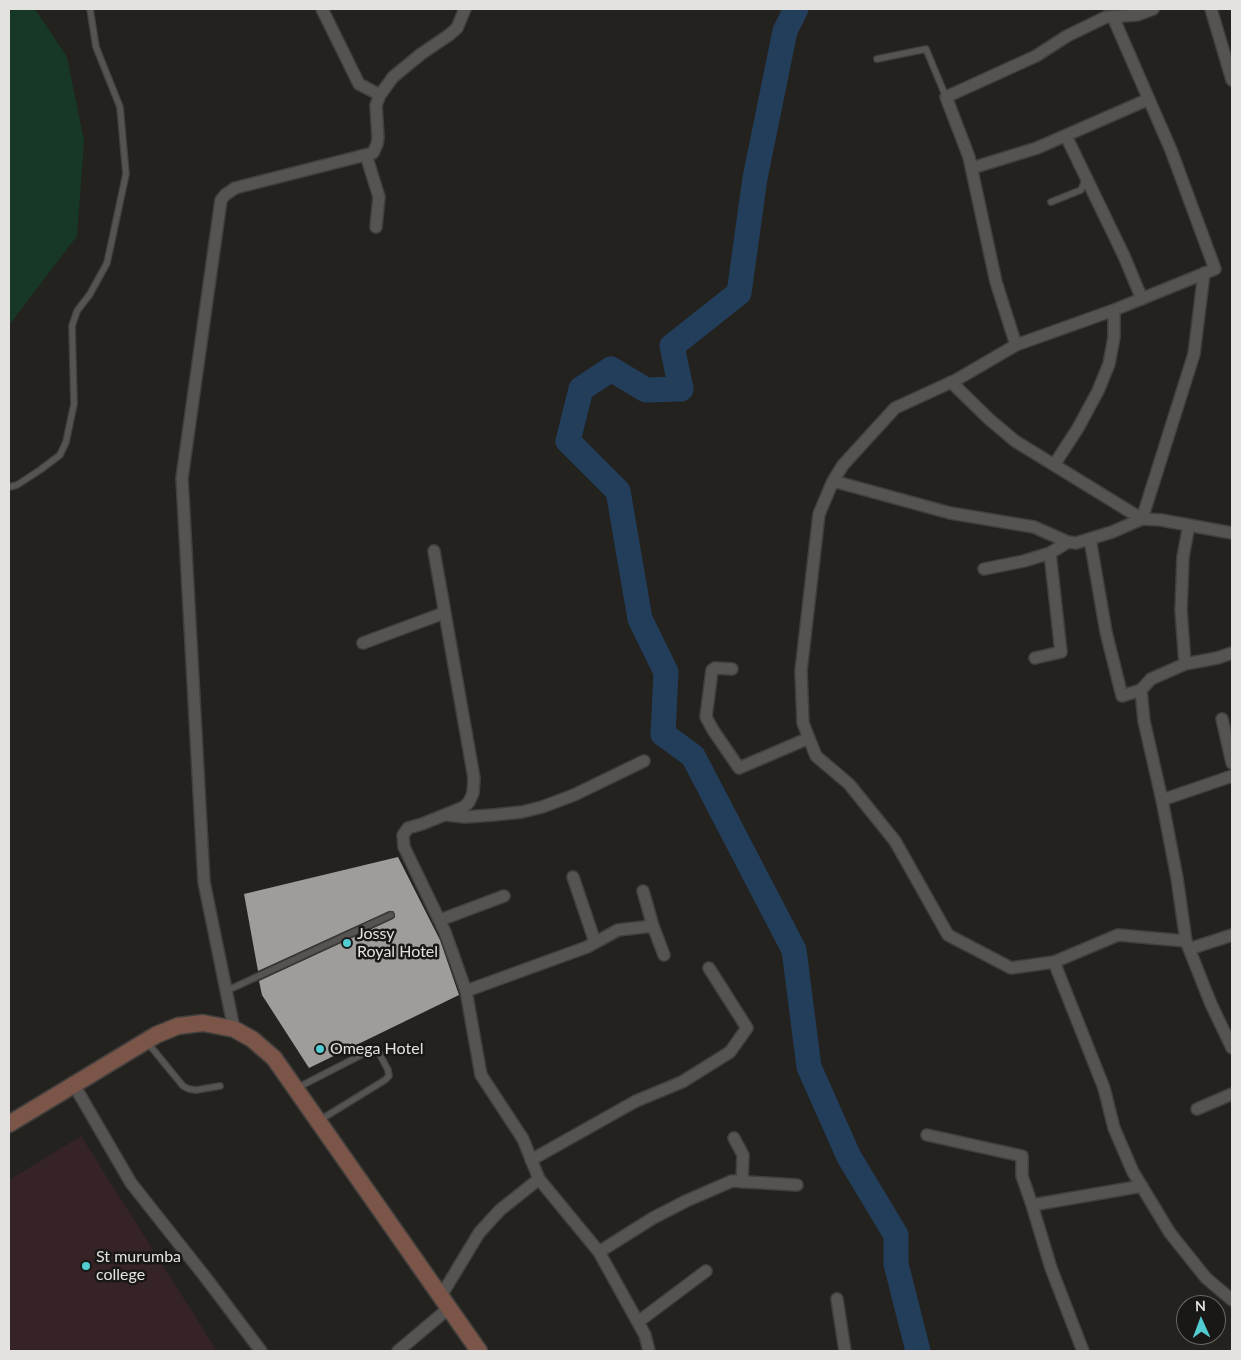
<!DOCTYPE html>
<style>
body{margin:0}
#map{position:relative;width:1241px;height:1360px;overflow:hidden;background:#23221f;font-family:Lato,sans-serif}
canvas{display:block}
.frame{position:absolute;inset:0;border:10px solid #e3e2e0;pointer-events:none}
.north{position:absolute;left:1176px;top:1295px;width:50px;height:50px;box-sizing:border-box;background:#1a1816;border:1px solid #6a6967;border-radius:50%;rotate:358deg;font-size:14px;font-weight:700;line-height:20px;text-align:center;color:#e3e2e0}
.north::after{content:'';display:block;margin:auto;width:18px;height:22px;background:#51ccd1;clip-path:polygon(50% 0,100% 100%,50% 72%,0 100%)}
</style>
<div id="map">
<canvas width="1241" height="1360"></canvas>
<div class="frame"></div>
<div class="north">N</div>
</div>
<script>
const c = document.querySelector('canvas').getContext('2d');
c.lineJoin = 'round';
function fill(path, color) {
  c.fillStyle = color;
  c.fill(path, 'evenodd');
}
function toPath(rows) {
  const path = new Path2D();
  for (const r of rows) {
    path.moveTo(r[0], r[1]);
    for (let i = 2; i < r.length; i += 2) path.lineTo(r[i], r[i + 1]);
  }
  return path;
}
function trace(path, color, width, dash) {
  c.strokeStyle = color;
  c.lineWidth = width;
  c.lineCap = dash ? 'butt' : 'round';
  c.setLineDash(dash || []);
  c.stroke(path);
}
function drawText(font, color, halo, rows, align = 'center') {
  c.font = font + ' Lato,sans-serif';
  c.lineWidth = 5;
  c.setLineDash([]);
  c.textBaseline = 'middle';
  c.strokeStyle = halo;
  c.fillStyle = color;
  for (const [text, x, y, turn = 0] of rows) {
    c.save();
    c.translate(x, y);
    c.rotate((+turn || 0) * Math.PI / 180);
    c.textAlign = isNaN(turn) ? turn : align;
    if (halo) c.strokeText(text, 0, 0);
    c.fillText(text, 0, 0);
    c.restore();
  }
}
fill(toPath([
 [81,1136,217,1351,9,1351,9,1180]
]), '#362326');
fill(toPath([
 [9,9,35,9,67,57,84,141,77,236,9,325]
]), '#173826');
trace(toPath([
 [796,9,785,31,755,178,739,293,672,346,681,389,646,390,611,369,581,389,568,441,618,491,640,619,666,672,663,734,693,756,794,950,809,1067,849,1157,896,1235,896,1264,918,1351]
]), '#233e5b', 25);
fill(toPath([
 [398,857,440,940,459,995,309,1068,262,995,259,981,393,919,395,917,395,914,393,911,389,911,258,971,244,894]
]), '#9f9d9a');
const lane = toPath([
 [877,59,926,49,946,97],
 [1051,202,1081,190,1086,178],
 [9,487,17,485,40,470,60,455,66,442,74,404,72,326,77,311,90,294,107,263,126,174,120,107,96,47,90,9],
 [226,991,391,915],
 [147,1042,183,1086,189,1089,196,1090,220,1086],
 [297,1088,369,1051,375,1051,379,1053,388,1070,389,1076,385,1080,320,1120]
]);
const street = toPath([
 [322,9,359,84,380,95],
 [1211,9,1232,80],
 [1113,17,1171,150,1215,269,1114,310,1016,345,956,380,895,408,843,465,833,481,819,514,801,671,803,723,816,756,849,784,895,841,948,935,1011,968,1054,962,1118,935,1186,941],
 [1066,136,1124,256,1142,299],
 [366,155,379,197,376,227],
 [972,168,1037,148,1149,99],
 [1016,345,996,282,969,157,946,97,1036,56,1067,36,1106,17,1137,15,1153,9],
 [951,382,989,419,1015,441,1142,519,1194,354,1204,273],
 [1054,465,1078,428,1098,391,1109,364,1114,337,1114,310],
 [833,481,950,513,1034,527,1068,542,1076,543,1112,532,1142,519,1161,520,1232,533],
 [1090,539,1106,632,1122,696,1141,690],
 [434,551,474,778,473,793,469,802,464,807,422,824,408,828,403,835,404,847,445,932,466,991,481,1075,523,1139,539,1179,599,1252,645,1335,649,1351],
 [984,569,1024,561,1050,553,1068,542],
 [363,643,444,613],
 [1232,653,1217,658,1185,664,1151,679,1141,690,1144,721,1162,800,1177,878,1186,941,1211,1004,1232,1048],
 [1035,658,1061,652,1050,553],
 [1185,664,1181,610,1183,557,1189,525],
 [732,669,715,668,712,670,706,717,713,730,739,768,809,738],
 [1222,719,1232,763],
 [1162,800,1232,776],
 [447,815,465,817,493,815,522,812,542,807,574,795,644,761],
 [573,877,595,942],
 [440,920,504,896],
 [653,926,664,955],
 [1189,949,1232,935],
 [1054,962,1104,1088,1114,1128,1133,1172,1170,1233,1206,1278,1232,1300],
 [466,991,587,947,618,930,653,926,643,891],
 [234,1029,204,882,182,478,221,200,225,195,235,188,373,153,377,144,378,138,376,105,380,95,393,77,421,54,449,35,457,28,465,9],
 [74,1085,131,1183,206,1278,261,1351],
 [1197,1109,1232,1094],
 [927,1135,1022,1156,1022,1176,1032,1205],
 [734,1138,743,1155,742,1182],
 [531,1160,636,1101,682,1082,730,1052,747,1028,709,968],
 [599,1252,653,1218,686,1201,732,1181,797,1185],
 [441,1296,479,1233,500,1210,539,1179],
 [837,1299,845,1351],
 [638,1322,706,1271],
 [398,1351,449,1308],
 [1083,1351,1051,1268,1032,1205,1142,1186]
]);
const secondary = toPath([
 [9,1124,156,1035,178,1026,203,1023,234,1029,252,1039,274,1058,479,1351]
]);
trace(lane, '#403f3d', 8);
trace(street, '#403f3d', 14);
trace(secondary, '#403f3d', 19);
trace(lane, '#565452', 5.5);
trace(street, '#565452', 11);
trace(secondary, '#7b5548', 16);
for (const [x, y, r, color] of [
 [347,943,5,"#51ccd1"],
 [320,1049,5,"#51ccd1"],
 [86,1266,5,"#51ccd1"]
]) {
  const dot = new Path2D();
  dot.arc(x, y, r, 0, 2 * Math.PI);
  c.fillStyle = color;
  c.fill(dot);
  trace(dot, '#1a1816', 2);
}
drawText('16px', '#e3e2e0', '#1a1816', [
 ["Jossy",357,934],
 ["Royal Hotel",357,952],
 ["Omega Hotel",330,1049],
 ["St murumba",96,1257],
 ["college",96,1275]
], 'left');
</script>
